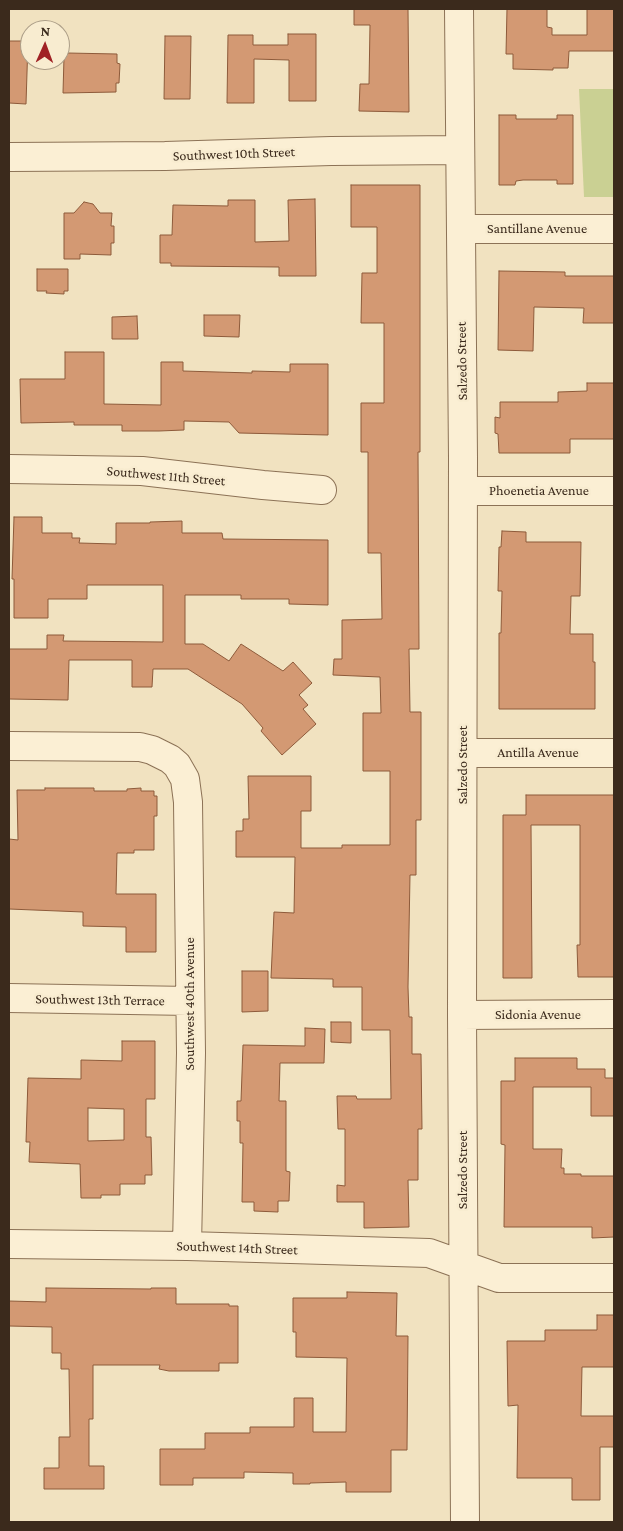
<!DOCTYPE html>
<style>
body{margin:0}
#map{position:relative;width:623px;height:1531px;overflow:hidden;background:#f1e2c0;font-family:"Crimson Pro",serif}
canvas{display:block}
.frame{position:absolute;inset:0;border:10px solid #3b2a1c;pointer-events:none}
.north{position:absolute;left:20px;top:20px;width:50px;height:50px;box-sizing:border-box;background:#f8ecd0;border:1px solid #ac9e88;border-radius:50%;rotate:2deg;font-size:14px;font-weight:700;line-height:20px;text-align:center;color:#3b2a1c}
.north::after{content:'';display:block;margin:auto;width:18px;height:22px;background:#a02124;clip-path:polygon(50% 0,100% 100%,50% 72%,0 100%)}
</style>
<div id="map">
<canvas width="623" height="1531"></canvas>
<div class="frame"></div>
<div class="north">N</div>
</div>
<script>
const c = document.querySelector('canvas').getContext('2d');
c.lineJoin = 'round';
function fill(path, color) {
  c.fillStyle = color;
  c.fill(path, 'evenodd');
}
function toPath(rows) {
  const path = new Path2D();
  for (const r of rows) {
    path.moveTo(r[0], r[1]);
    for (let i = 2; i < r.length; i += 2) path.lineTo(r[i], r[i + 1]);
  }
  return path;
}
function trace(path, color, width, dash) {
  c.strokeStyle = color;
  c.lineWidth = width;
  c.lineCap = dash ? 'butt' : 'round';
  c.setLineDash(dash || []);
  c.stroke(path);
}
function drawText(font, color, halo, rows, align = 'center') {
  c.font = font + ' "Crimson Pro",serif';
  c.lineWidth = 5;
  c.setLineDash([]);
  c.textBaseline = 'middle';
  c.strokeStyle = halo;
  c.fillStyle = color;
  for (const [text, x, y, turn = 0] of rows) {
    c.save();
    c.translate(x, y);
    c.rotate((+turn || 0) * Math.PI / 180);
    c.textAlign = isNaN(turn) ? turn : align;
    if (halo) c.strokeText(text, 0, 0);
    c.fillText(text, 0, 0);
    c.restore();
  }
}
fill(toPath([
 [579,89,614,89,614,197,584,197]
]), '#cad093');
const building = toPath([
 [354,9,408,9,409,112,359,111,360,84,369,84,370,25,354,25,354,9],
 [507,9,547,9,547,27,552,28,552,35,587,35,587,9,614,9,614,51,569,51,568,68,553,68,553,70,513,69,513,54,506,54,507,9],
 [288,34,316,34,316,101,289,101,289,60,254,59,254,103,227,103,228,35,253,35,253,45,288,45,288,34],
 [165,36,191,36,190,99,164,99,165,36],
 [9,41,28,41,26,104,9,103,9,41],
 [67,53,117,54,117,63,120,64,119,83,116,83,116,92,63,93,64,57,66,57,67,53],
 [499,115,516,115,516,119,557,119,557,115,573,115,573,184,557,184,557,180,523,180,516,181,515,185,499,185,499,115],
 [351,185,420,185,420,452,418,452,419,649,409,649,410,712,421,712,421,820,416,820,416,875,410,875,408,987,409,1017,412,1017,412,1054,421,1054,422,1129,418,1129,418,1180,408,1180,409,1227,364,1228,364,1202,337,1202,337,1185,345,1186,345,1129,338,1129,337,1096,356,1096,357,1099,391,1099,390,1030,362,1030,362,987,333,987,333,979,271,978,274,912,294,913,295,857,236,857,236,831,243,831,243,819,249,819,248,776,311,776,311,811,301,811,301,848,342,848,342,845,390,845,390,771,363,771,363,713,381,713,380,677,333,675,334,659,342,659,342,620,382,619,381,553,368,553,368,452,361,452,361,403,384,403,384,323,361,323,362,273,377,273,377,227,351,227,351,185],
 [315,199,316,276,279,276,279,267,171,266,171,263,160,263,160,235,172,235,173,205,228,206,228,200,255,200,255,242,289,241,288,200,315,199],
 [84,202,93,204,100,213,112,213,111,226,114,226,114,243,111,243,111,255,80,254,80,259,64,259,64,213,74,213,84,202],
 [37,269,68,269,68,291,64,291,64,294,46,293,47,291,37,291,37,269],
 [499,271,565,272,565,276,614,276,614,323,583,323,584,308,534,307,533,351,498,350,499,271],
 [204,315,240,315,239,337,204,336,204,315],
 [137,316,138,339,112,339,112,317,137,316],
 [65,352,104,352,104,404,161,405,161,362,183,362,183,371,252,373,252,371,290,372,290,364,328,364,328,435,239,433,229,422,184,421,184,430,159,431,122,431,122,425,74,425,74,422,21,423,20,379,65,379,65,352],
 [587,383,614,383,614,439,570,439,570,453,499,453,498,434,495,433,495,417,500,418,500,402,558,402,558,392,587,391,587,383],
 [14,517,42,517,42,533,72,533,72,538,80,538,79,543,116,544,116,523,150,523,150,522,182,521,182,533,222,533,223,539,328,540,328,605,289,604,289,599,241,599,241,595,185,595,185,644,203,644,229,661,241,644,283,671,293,662,312,683,299,695,308,705,303,709,316,724,282,755,261,731,263,728,242,704,188,669,153,669,152,687,132,687,132,660,69,660,68,700,9,699,9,649,47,649,47,635,64,635,63,641,163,642,163,585,87,585,87,599,48,599,48,618,14,618,14,579,12,579,14,517],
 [502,531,526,532,526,542,581,542,580,596,571,596,570,634,593,634,593,662,595,662,595,709,499,709,499,633,501,633,502,591,498,591,499,547,501,547,502,531],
 [45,788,94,788,94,791,127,791,127,789,141,788,141,791,154,791,154,796,157,796,157,816,154,816,154,850,134,850,134,853,117,853,116,894,156,894,156,952,126,952,126,927,83,926,83,912,9,909,9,839,18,840,17,790,45,790,45,788],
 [526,795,614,795,614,977,578,977,577,945,580,945,580,825,531,825,532,978,503,978,503,815,526,815,526,795],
 [242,971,268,971,268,1011,242,1012,242,971],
 [331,1022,351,1022,351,1043,331,1042,331,1022],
 [305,1028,325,1029,324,1063,280,1063,279,1101,286,1101,286,1171,290,1172,289,1201,278,1201,278,1212,254,1211,254,1202,242,1202,243,1143,240,1143,240,1121,237,1121,237,1101,241,1101,243,1045,305,1046,305,1028],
 [122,1041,155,1041,155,1099,146,1099,146,1137,151,1137,152,1175,145,1175,145,1184,120,1184,120,1195,101,1195,101,1198,81,1198,80,1164,29,1162,30,1142,26,1142,28,1078,81,1079,81,1060,122,1061,122,1041],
 [88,1108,124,1109,124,1140,88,1141,88,1108],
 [515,1058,577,1058,577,1069,605,1069,605,1078,614,1078,614,1116,591,1116,591,1087,533,1087,533,1149,562,1149,561,1168,564,1168,564,1174,581,1174,581,1176,614,1176,614,1237,592,1238,592,1227,504,1227,505,1145,501,1144,501,1081,515,1081,515,1058],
 [46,1288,151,1289,151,1288,176,1288,176,1304,229,1304,229,1306,238,1306,238,1363,219,1363,219,1371,169,1371,159,1369,160,1365,93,1365,93,1419,89,1419,89,1466,104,1466,104,1489,44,1489,44,1468,59,1468,59,1437,70,1437,69,1369,61,1369,61,1353,52,1353,52,1327,9,1326,9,1301,46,1302,46,1288],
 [347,1292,397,1293,396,1336,408,1336,407,1450,391,1450,391,1492,346,1492,346,1482,310,1483,310,1484,293,1484,293,1473,244,1472,244,1478,193,1478,193,1485,160,1485,160,1449,205,1449,205,1433,250,1433,250,1427,294,1427,294,1398,313,1398,313,1432,346,1432,347,1358,296,1357,296,1332,293,1332,293,1298,347,1298,347,1292],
 [597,1315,614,1315,614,1367,582,1367,581,1416,614,1416,614,1447,600,1447,600,1500,572,1500,572,1478,517,1478,518,1405,508,1406,507,1341,545,1341,545,1330,597,1330,597,1315]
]);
fill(building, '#d39973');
trace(building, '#8d5a3a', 1);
const minor = toPath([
 [459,9,463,458,462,1015,465,1522],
 [9,157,165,156,331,151,460,150],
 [461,229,614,229],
 [9,469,142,471,263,485,322,490],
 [463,491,614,491],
 [9,746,140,747,152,750,170,759,177,765,185,779,188,802,191,1053,187,1246],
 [463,753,614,753],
 [9,998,190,1001],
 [462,1015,614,1014],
 [9,1244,187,1246,429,1253,499,1278,614,1278]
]);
trace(minor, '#8c7256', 30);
trace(minor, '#fbefd4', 28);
drawText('14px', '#3b2a1c', '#f8ecd0', [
 ["Southwest 10th Street",234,154,-2],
 ["Santillane Avenue",537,229],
 ["Salzedo Street",462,361,-91],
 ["Southwest 11th Street",166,476,5],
 ["Phoenetia Avenue",539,491],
 ["Antilla Avenue",538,753],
 ["Salzedo Street",463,765,-90],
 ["Southwest 13th Terrace",100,1000,1],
 ["Southwest 40th Avenue",190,1004,-90],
 ["Sidonia Avenue",538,1015],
 ["Salzedo Street",463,1170,-90],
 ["Southwest 14th Street",237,1248,2]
]);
</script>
